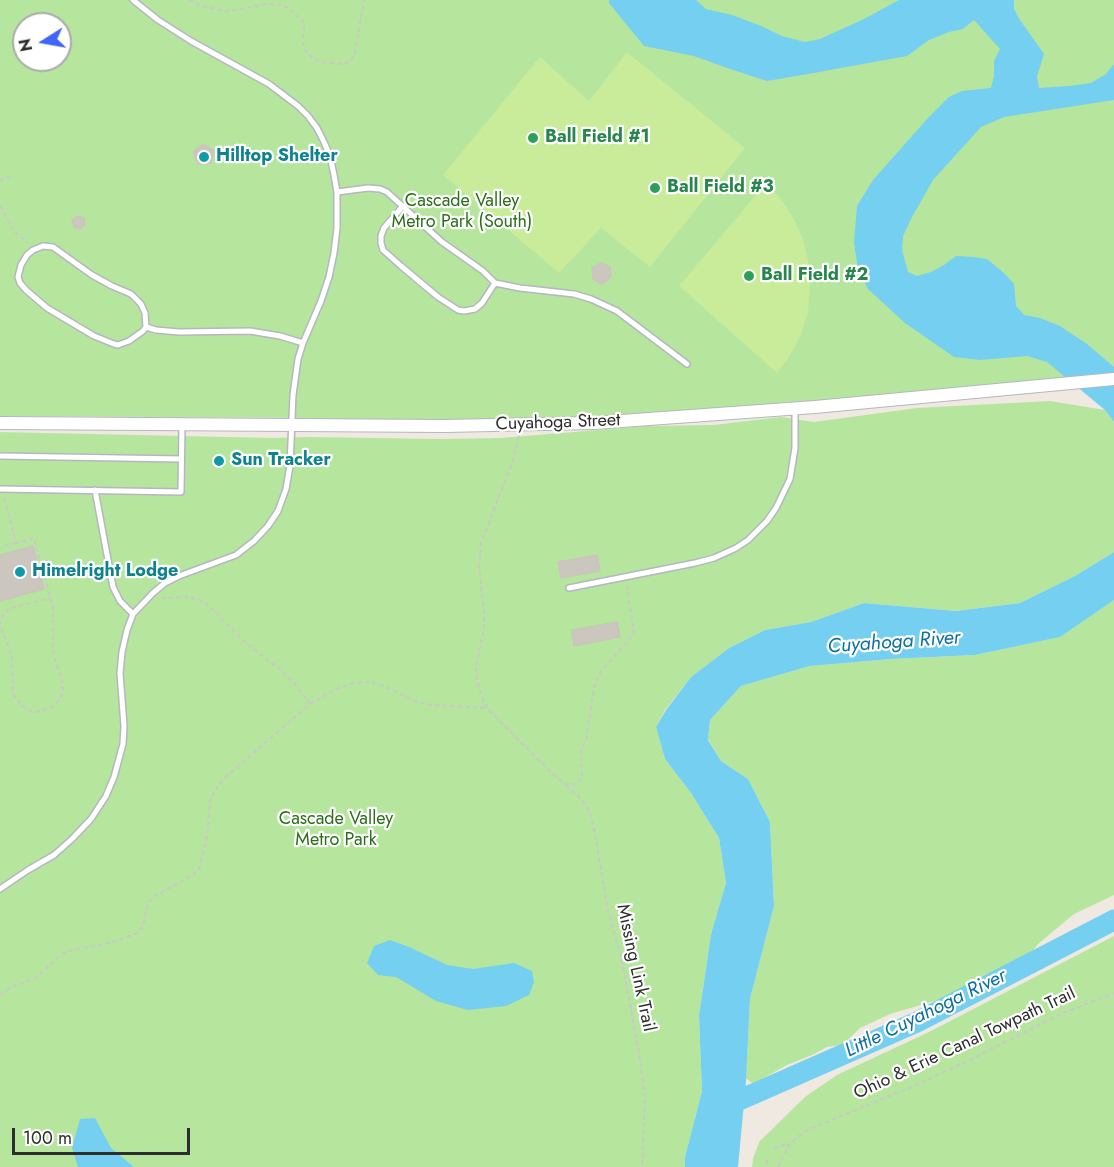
<!DOCTYPE html>
<style>
body{margin:0}
#map{position:relative;width:1114px;height:1167px;overflow:hidden;background:#efe9e1;font-family:Jost,sans-serif}
canvas{display:block}
.north{position:absolute;left:12px;top:12px;width:60px;height:60px;box-sizing:border-box;background:#fff;border:2px solid #ababab;border-radius:50%;rotate:259deg;font-size:16px;font-weight:700;line-height:24px;text-align:center;color:#2e2e2e}
.north::after{content:'';display:block;margin:auto;width:21px;height:27px;background:#4264fb;clip-path:polygon(50% 0,100% 100%,50% 72%,0 100%)}
.scale{position:absolute;left:12px;top:1128px;width:178px;height:27px;box-sizing:border-box;border:3px solid #2e2e2e;border-top:0;padding-left:8px;font-size:18px;line-height:21px;white-space:nowrap;color:#2e2e2e;-webkit-text-stroke:4px #fff;paint-order:stroke}
</style>
<div id="map">
<canvas width="1114" height="1167"></canvas>
<div class="north">N</div>
<div class="scale">100 m</div>
</div>
<script>
const c = document.querySelector('canvas').getContext('2d');
c.lineJoin = 'round';
function fill(path, color) {
  c.fillStyle = color;
  c.fill(path, 'evenodd');
}
function toPath(rows) {
  const path = new Path2D();
  for (const r of rows) {
    path.moveTo(r[0], r[1]);
    for (let i = 2; i < r.length; i += 2) path.lineTo(r[i], r[i + 1]);
  }
  return path;
}
function trace(path, color, width, dash) {
  c.strokeStyle = color;
  c.lineWidth = width;
  c.lineCap = dash ? 'butt' : 'round';
  c.setLineDash(dash || []);
  c.stroke(path);
}
function drawText(font, color, halo, rows, align = 'center') {
  c.font = font + ' Jost,sans-serif';
  c.lineWidth = 4.5;
  c.setLineDash([]);
  c.textBaseline = 'middle';
  c.strokeStyle = halo;
  c.fillStyle = color;
  for (const [text, x, y, turn = 0] of rows) {
    c.save();
    c.translate(x, y);
    c.rotate((+turn || 0) * Math.PI / 180);
    c.textAlign = isNaN(turn) ? turn : align;
    if (halo) c.strokeText(text, 0, 0);
    c.fillText(text, 0, 0);
    c.restore();
  }
}
fill(toPath([
 [0,0,1114,0,1114,379,723,414,360,425,309,418,0,416],
 [24,24,60,24,60,60,24,60],
 [1050,401,1105,410,1114,422,1114,552,1075,576,1020,603,956,611,864,603,811,622,765,630,729,648,691,677,665,710,656,727,665,759,691,793,719,838,726,883,711,934,699,1016,702,1091,685,1157,685,1167,0,1167,0,432,272,438,308,437,440,439,501,438,646,426,714,425,781,417,814,422,917,408],
 [1114,600,1114,895,1074,914,1038,944,1029,956,1010,966,980,977,961,993,890,1014,860,1028,842,1045,827,1047,812,1055,787,1065,753,1084,746,1078,750,999,774,906,770,822,748,779,721,761,708,739,710,720,741,686,810,666,891,659,975,655,1059,637],
 [1114,936,1114,1167,752,1167,753,1159,759,1142,805,1097,837,1075,929,1032]
]), '#b6e59e');
fill(toPath([
 [627,52,745,148,650,267,601,228,559,273,443,175,540,57,589,101],
 [766,183,780,198,793,217,803,239,809,265,810,287,808,312,800,337,789,357,777,373,679,286]
]), '#c9ec9a');
fill(toPath([
 [609,0,696,0,706,9,732,15,761,26,782,36,805,42,820,39,864,19,899,0,1014,0,1014,9,1020,20,1044,54,1037,76,1039,88,1069,86,1091,83,1106,74,1114,64,1114,100,1004,117,981,127,933,180,912,217,903,236,902,250,908,272,917,276,931,272,944,265,956,256,974,257,987,259,1005,274,1014,284,1016,306,1024,315,1040,318,1060,326,1087,344,1114,367,1114,422,1105,410,1047,362,1027,356,980,360,954,357,905,323,868,289,858,269,854,243,857,206,873,180,928,118,949,97,962,91,991,88,994,76,994,61,1000,49,974,20,963,29,949,32,929,40,907,56,808,74,767,81,730,69,694,56,644,46,609,3],
 [1114,552,1114,600,1060,637,975,655,891,659,810,666,741,686,710,720,708,740,721,761,748,779,770,822,774,906,750,999,746,1081,738,1167,685,1167,685,1157,702,1091,699,1016,711,934,726,883,719,838,691,793,665,759,656,727,666,710,691,677,729,648,765,630,811,622,864,603,956,611,1020,603,1075,576],
 [390,940,409,947,447,965,473,969,514,963,532,971,534,982,529,995,506,1006,468,1010,436,1001,396,977,378,975,367,963,374,946],
 [95,1118,111,1148,134,1167,78,1167,72,1148,80,1119]
]), '#75cff0');
trace(toPath([
 [735,1102,917,1022,1114,920]
]), '#75cff0', 21);
const building = toPath([
 [203,144,214,151,211,163,198,164,193,152,203,144],
 [78,216,84,218,85,225,80,229,74,227,72,220,78,216],
 [601,263,610,267,611,277,602,284,593,279,592,268,601,263],
 [33,546,44,589,0,601,0,555,33,546],
 [597,555,600,571,561,578,558,562,597,555],
 [617,622,620,637,574,646,572,630,617,622]
]);
fill(building, '#cbc7bf');
trace(building, '#cbc5ba', 1.5);
const service = toPath([
 [337,192,368,188,380,189,387,192,442,242,483,271,495,283,520,288,574,294,591,299,617,311,687,364],
 [403,206,384,228,381,236,381,243,383,250,401,266,438,297,458,310,464,311,475,309,482,303,495,283],
 [43,246,53,247,92,275,112,286,131,294,141,304,145,313,146,327,143,331,129,341,118,345,114,344,94,336,47,308,26,290,20,283,18,277,21,265,27,255,33,250,43,246],
 [146,327,156,330,179,332,250,331,280,336,303,343],
 [0,456,181,459],
 [0,489,181,492,182,425],
 [95,490,113,587,120,601,133,614],
 [569,588,695,563,714,558,736,548,748,540,767,521,776,508,790,479,795,448,795,410],
 [0,889,28,870,54,855,72,839,91,819,106,796,114,777,123,744,124,726,120,673,122,652,127,630,133,614,153,593,165,583,179,576,236,555,254,541,268,526,278,511,286,489,290,466,293,395,298,359,303,343,321,301,329,277,334,253,337,228,337,192,334,175,330,156,324,142,317,128,308,116,298,106,269,84,191,41,158,20,133,0]
]);
const tertiary = toPath([
 [0,423,444,426,594,423,815,407,1114,379]
]);
trace(service, '#b4b7c1', 8);
trace(tertiary, '#b4b7c1', 14);
trace(toPath([
 [189,0,203,6,225,11,237,10,266,4,280,5,289,8,303,22,304,29,303,42,305,50,311,57,321,62,337,64,347,63,352,59,355,53,364,0],
 [0,181,7,177,13,179],
 [0,206,14,231,27,243],
 [519,436,512,463,481,543,479,567,484,610,484,628,476,667,477,680,481,695,487,708,549,770,566,785,576,784,582,778,581,751,586,740,594,688,601,671,630,639,634,632,627,586],
 [4,498,16,543,34,538,53,608,53,650,56,662,62,681,63,690,60,700,52,707,37,712,28,710,21,705,13,693,12,657,9,647,0,626,0,621,3,615,11,608,50,598],
 [4,546,16,543],
 [161,598,187,597,201,600,210,607,247,644,282,671,295,684,310,704],
 [566,785,581,799,590,812,595,834,608,911,621,958,628,993,640,1060,645,1097,642,1167],
 [0,995,10,988,37,977,62,954,74,949,90,947,110,943,138,933,143,925,148,903,155,896,194,874,200,867,207,837,210,801,217,787,228,775,310,704,334,690,353,683,367,682,382,685,417,702,431,705,487,708],
 [774,1148,789,1144],
 [767,1160,768,1167],
 [778,1167,789,1144,807,1130,914,1086,962,1064,1063,1013,1114,993]
]), '#c9c9c9', 2, [4.5, 3]);
trace(service, '#fff', 5);
trace(tertiary, '#fff', 12);
for (const [x, y, r, color] of [
 [533,138,6,"#2e9e5b"],
 [204,157,6,"#0f9aa8"],
 [655,188,6,"#2e9e5b"],
 [749,276,6,"#2e9e5b"],
 [219,461,6,"#0f9aa8"],
 [20,572,6,"#0f9aa8"]
]) {
  const dot = new Path2D();
  dot.arc(x, y, r, 0, 2 * Math.PI);
  c.fillStyle = color;
  c.fill(dot);
  trace(dot, '#fff', 2);
}
drawText('bold 18px', '#27864d', '#fff', [
 ["Ball Field #1",545,138],
 ["Ball Field #3",667,188],
 ["Ball Field #2",761,276]
], 'left');
drawText('bold 18px', '#0d838f', '#fff', [
 ["Hilltop Shelter",216,157],
 ["Sun Tracker",231,461],
 ["Himelright Lodge",32,572]
], 'left');
drawText('18px', '#2c6e1b', '#fff', [
 ["Cascade Valley",462,202],
 ["Metro Park (South)",462,223],
 ["Cascade Valley",336,820],
 ["Metro Park",336,841]
]);
drawText('18px', '#2e2e2e', '#fff', [
 ["Cuyahoga Street",558,423,-2],
 ["Missing Link Trail",635,968,78],
 ["Ohio & Erie Canal Towpath Trail",965,1044,-25]
]);
drawText('italic 20px', '#0d6fa3', '#fff', [
 ["Cuyahoga River",894,643,-4],
 ["Little Cuyahoga River",926,1014,-26]
]);
</script>
